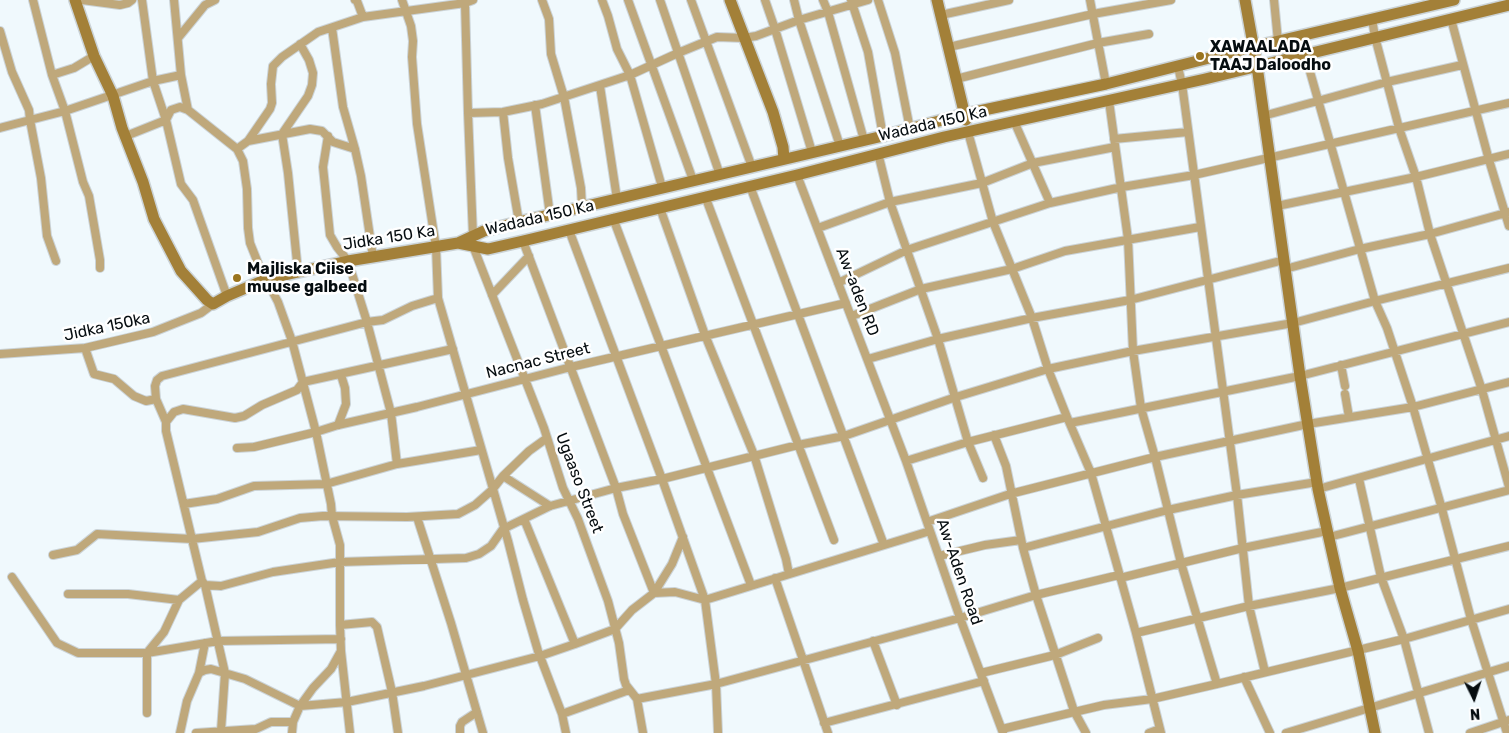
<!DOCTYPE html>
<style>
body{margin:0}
#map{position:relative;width:1509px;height:733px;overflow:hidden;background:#f0f9fd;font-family:Rubik,sans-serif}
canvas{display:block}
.north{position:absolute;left:1449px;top:673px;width:50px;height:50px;-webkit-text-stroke:4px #fff;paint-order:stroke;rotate:176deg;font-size:14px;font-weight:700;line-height:20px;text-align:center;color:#060d10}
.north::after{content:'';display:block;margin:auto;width:18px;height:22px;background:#060d10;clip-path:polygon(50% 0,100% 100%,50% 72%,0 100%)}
</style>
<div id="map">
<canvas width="1509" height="733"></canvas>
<div class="north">N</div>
</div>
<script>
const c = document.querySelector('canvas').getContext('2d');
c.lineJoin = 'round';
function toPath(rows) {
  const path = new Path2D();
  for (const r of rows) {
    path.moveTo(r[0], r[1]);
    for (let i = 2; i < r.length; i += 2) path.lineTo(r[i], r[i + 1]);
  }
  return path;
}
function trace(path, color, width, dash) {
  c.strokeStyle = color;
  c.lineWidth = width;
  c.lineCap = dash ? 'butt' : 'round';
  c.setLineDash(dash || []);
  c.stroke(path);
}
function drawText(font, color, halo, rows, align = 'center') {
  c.font = font + ' Rubik,sans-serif';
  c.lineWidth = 5;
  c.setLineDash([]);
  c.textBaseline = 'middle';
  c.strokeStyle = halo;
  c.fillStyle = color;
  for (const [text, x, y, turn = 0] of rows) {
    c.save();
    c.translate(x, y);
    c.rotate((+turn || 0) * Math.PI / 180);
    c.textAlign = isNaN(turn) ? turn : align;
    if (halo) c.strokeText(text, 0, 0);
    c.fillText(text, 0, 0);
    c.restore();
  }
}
const street = toPath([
 [33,0,52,75,65,111,83,182,89,196,100,260,100,268],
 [82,0,120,5,128,3,132,0],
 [142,0,153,81,166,120,181,184,193,200,227,296],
 [174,0,181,75,188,110],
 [355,0,357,1,363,17],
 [402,0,411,26,413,41,412,57,417,124,436,247,438,298,508,541,523,600,538,651,562,714,566,733],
 [473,0,465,3,468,113,473,236],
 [542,0,549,19,551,54,564,97,581,188,582,207],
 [602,0,608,16,617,49,630,75,662,187],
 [628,0,693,180],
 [660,0,720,175],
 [691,0,752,167],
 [765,0,775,29,812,152],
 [794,0,799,20,840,146],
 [823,0,828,12,864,140],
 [851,0,868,52,883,136],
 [878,0,895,53,910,129],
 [1090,0,1106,84],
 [1274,0,1278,41],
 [941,15,1009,0],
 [1372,19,1375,37,1399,128,1416,177,1430,234,1482,390,1509,487],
 [1451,19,1489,160,1509,226],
 [332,28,343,107,355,149,361,176,373,257],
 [0,31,12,72,29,110,30,120,65,111,153,81,181,75],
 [178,38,205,5,215,0],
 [949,47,1093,14,1171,0],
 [1305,54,1375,301,1387,328,1413,407,1442,509,1471,619,1507,733],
 [1178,67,1182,84,1237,495,1249,606,1265,672],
 [52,75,74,68,94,56],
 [956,79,1098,43,1149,34],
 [600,86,617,199],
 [1109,101,1128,239,1133,351,1141,408,1155,457,1181,563,1217,684],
 [535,105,550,215],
 [503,112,508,158,519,222],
 [468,113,503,112,542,104,630,75,678,53,717,37,744,38,756,36,799,20,868,0],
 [1263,116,1387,82,1462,65],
 [1014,121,1050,203],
 [0,128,30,120,41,178,47,236,56,261],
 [968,132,993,222,1032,318,1048,369,1067,417,1091,473,1136,633,1161,733],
 [126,136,166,120,171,110,180,107,188,110,237,149,243,161,247,189,248,228,250,243,260,268,278,302,292,341,316,432,331,504,332,516,340,545,340,625,341,651,331,669,313,688,300,706,293,722,292,733],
 [328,136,323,167,330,235,337,247,348,261,367,322,391,413,397,464],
 [1114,139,1188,132],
 [248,141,310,129,322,131,333,142,355,149],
 [237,149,248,141,270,109,272,103,271,84,273,66,282,57,318,32,363,17,465,3],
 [878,153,890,202,938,339,968,442,983,478],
 [797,175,906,461,960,618,1003,733],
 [750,186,884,545],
 [705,196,834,540],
 [1277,206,1416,177,1509,154],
 [660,208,705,335,754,455,786,559,789,574],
 [613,218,751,585],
 [818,228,890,202,982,183,1033,163,1115,147],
 [569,230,662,479,705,600,716,684,718,733],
 [523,241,616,488,623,514,654,593],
 [473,246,544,428,563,488,578,519,608,601,619,643,624,679,626,685,637,699,643,733],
 [1285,269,1360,249,1430,234,1509,212],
 [298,272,288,173,282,134,308,96,312,85,313,73,309,60,300,44],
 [838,283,907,250,1050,203,1122,187,1194,175,1509,103],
 [492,295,529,256],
 [852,316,921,289,1012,269,1065,251,1200,227],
 [85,348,94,374,114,379,134,396,146,401,156,399],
 [453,349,303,382,297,390,262,405,244,416,235,418,183,409,174,412,166,422,166,431,202,581,205,585,221,586,273,572,340,562,466,558,479,554,491,546,503,529,550,506,616,488,662,479,798,445,844,436,956,397,1048,369,1133,351,1293,323,1375,301,1509,268],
 [0,354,85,348,153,332,201,313,213,304],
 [868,359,938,339,1032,318,1130,300,1284,260],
 [1341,365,1345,386],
 [1345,394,1349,417],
 [166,422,156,399,155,386,157,380,162,376,367,322,383,320,412,306,438,298],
 [1070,423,1300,376,1509,322],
 [338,425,346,404,345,388,341,375],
 [994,435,1006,466,1023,548,1036,595,1074,711,1086,733],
 [237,448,254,447,316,432,338,425,417,407,571,367,846,303],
 [906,461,968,442,1067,417],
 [503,476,529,451,547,438],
 [1359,479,1381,577,1404,639,1429,733],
 [1318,489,1509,436],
 [184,504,217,499,254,486,326,484,397,464,481,450],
 [417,517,451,623,483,733],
 [524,519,575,644],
 [927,522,1010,494,1155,457,1308,424,1413,407,1509,382],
 [1329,537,1509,490],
 [1023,548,1168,510,1237,495,1317,482],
 [53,555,77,550,97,534,192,539,258,532,300,518,323,516,407,517,458,514,475,505,492,490,503,476,550,506],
 [939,556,985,545,1021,540],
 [12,577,57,643,78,653,147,653,218,641,341,639],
 [775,578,828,733],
 [1120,578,1243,548,1327,531],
 [205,585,225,673,221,731],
 [654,593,672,564,683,537],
 [68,594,128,594,179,600],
 [340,625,372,622,377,627,392,692,398,733],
 [1136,633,1249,606,1340,588,1509,546],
 [873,641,897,705],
 [341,651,350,733],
 [199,673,205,643],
 [981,673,1055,655,1098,638],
 [1244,677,1270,733],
 [637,699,716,684,960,618,1036,595,1119,575],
 [147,713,147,653,164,632,179,600,202,581],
 [562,714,629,690],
 [824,723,984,681],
 [1002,729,1104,705,1152,699,1217,684,1404,639,1509,609],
 [180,733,187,701,199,673,205,670,211,669,245,679,300,706,347,702,424,686,540,656,575,644,615,629,632,610,654,593,675,592,705,600,930,531],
 [196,733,256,729,271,722,293,722],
 [460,733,460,726,462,722,477,712],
 [1149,733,1160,729],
 [1286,733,1509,666],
 [1470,733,1509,720]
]);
const secondary = toPath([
 [75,0,94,56,113,96,122,128,143,182,154,219,181,271,207,300,213,304,227,296,267,279,348,261,458,243,484,231,519,222,883,136,965,114,1106,84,1253,47,1454,0],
 [730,0,773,112,783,147,784,159],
 [937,0,966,120],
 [1245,0,1257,66,1300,376,1318,489,1340,588,1358,651,1375,733],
 [458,243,488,249,523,241,797,175,944,137,1205,79,1509,5]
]);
trace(street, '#cbd3d7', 10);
trace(secondary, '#cbd3d7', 14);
trace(street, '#bfa87b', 8);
trace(secondary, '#a38038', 11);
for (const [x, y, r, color] of [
 [1200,56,5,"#9a7520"],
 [237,278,5,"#9a7520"]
]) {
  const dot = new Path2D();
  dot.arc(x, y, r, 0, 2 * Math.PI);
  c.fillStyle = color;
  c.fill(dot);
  trace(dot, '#fff', 2);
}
drawText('bold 16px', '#060d10', '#fff', [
 ["XAWAALADA",1210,47],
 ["TAAJ Daloodho",1210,65],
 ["Majliska Ciise",247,269],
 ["muuse galbeed",247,287]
], 'left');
drawText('16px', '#060d10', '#fff', [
 ["Wadada 150 Ka",933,124,-13],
 ["Wadada 150 Ka",540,218,-13],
 ["Jidka 150 Ka",389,238,-9],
 ["Aw-aden RD",857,292,69],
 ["Jidka 150ka",107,327,-12],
 ["Nacnac Street",538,361,-14],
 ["Ugaaso Street",579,483,69],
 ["Aw-Aden Road",959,572,71]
]);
</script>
